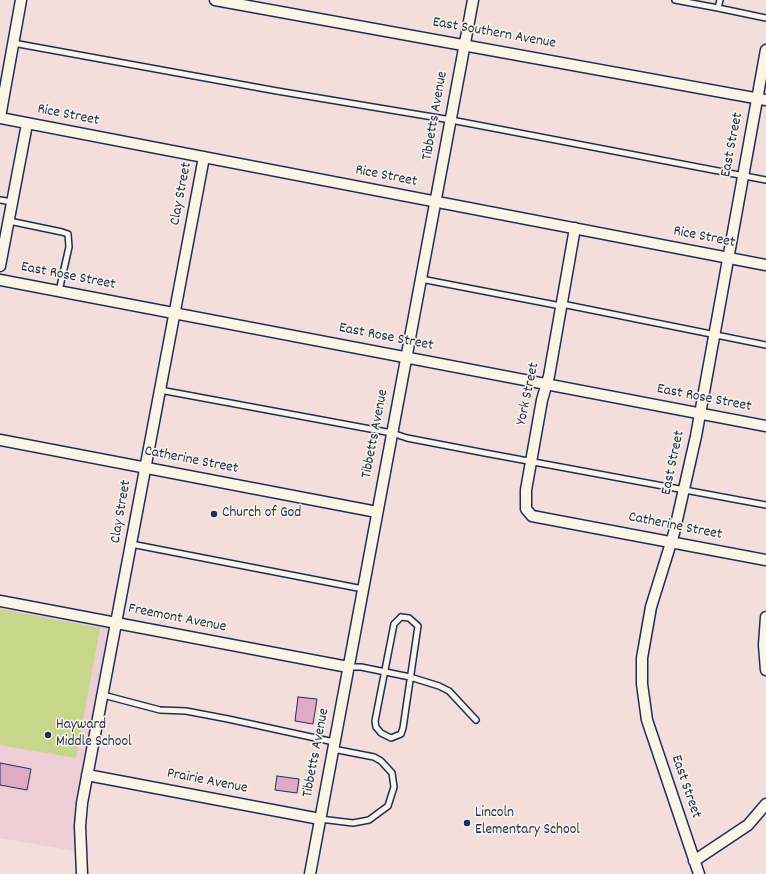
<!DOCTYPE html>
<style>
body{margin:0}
canvas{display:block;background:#f3dedb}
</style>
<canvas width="766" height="874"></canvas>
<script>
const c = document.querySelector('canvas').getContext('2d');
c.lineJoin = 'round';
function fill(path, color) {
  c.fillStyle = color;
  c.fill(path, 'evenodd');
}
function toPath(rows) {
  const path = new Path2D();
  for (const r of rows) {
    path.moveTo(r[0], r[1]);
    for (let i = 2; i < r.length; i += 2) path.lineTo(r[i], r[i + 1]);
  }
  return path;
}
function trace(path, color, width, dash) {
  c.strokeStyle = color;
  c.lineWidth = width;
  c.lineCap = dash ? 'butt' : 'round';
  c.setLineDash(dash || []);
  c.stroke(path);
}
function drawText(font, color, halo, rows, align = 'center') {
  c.font = font + ' Dekko,sans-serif';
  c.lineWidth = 3;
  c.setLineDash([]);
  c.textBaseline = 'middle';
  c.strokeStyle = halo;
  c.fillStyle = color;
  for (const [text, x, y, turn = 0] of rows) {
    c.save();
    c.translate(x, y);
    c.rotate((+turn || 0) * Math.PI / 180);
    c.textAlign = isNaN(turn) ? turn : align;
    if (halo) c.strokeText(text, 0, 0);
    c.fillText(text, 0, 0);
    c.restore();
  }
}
fill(toPath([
 [0,601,117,623,87,775,80,852,0,838]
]), '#edced4');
fill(toPath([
 [0,609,100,628,76,758,0,745]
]), '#c7d68a');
const building = toPath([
 [298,697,317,699,313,724,295,721,298,697],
 [0,763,31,769,27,790,0,785,0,763],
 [277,776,299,779,297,793,275,790,277,776]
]);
fill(building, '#dfaac4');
trace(building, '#1b2f5e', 1);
const service = toPath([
 [675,0,718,8],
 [720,0,718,8,766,18],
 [13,43,277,91,451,120,766,180],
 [0,200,12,202],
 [9,221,62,232,68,234,69,247,59,291],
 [421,279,561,306],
 [562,304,766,345],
 [160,390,392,433,407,438,485,453,766,505],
 [131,544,363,589],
 [401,617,409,618,418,626,403,728,401,734,391,738,381,733,376,727,375,721,394,624,401,617],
 [348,667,361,667,410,677,439,686,449,691,476,720],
 [103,695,160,710,186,711,228,719,334,742],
 [320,819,353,823,369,820,388,806,394,787,392,773,381,761,374,757,333,749]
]);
const minor = toPath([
 [215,0,766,100],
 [0,117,21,0],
 [0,118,766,265],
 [575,228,549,376,542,400,526,490,526,509,532,516,766,560],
 [0,266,27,124],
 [0,280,766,426],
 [0,440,377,512],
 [0,601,348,667],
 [766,617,764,645,766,670],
 [87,775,320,819],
 [694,861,748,825,766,804],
 [82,874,80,826,82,803,204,157],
 [310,874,473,0],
 [699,874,647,720,642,684,642,658,651,607,674,533,696,436,766,50]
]);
trace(service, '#1b2f5e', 8);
trace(minor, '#1b2f5e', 13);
trace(service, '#fcf5e5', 5);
trace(minor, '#fcf5e5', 10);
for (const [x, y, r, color] of [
 [214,514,4,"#1b2f5e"],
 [48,735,4,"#1b2f5e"],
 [467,823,4,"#1b2f5e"]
]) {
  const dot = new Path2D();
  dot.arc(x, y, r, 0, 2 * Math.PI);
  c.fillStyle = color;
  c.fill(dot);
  trace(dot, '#fcf5e5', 1.5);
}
drawText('15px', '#1b2f5e', '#fcf5e5', [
 ["East Southern Avenue",494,34,10],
 ["Rice Street",68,116,11],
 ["Tibbetts Avenue",436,116,-80],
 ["East Street",733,145,-79],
 ["Rice Street",386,177,11],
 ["Clay Street",182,194,-79],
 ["Rice Street",704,238,11],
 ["East Rose Street",68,277,11],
 ["East Rose Street",386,338,11],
 ["York Street",529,394,-78],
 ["East Rose Street",704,399,11],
 ["Tibbetts Avenue",376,434,-79],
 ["Catherine Street",191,461,11],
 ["East Street",674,463,-78],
 ["Clay Street",122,512,-80],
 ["Catherine Street",675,527,11],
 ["Freemont Avenue",177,619,11],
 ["Tibbetts Avenue",317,753,-79],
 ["Prairie Avenue",207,782,11],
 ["East Street",685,787,71]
]);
drawText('15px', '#1b2f5e', '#fcf5e5', [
 ["Church of God",222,514],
 ["Hayward",56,726],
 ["Middle School",56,743],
 ["Lincoln",475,814],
 ["Elementary School",475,831]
], 'left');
</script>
